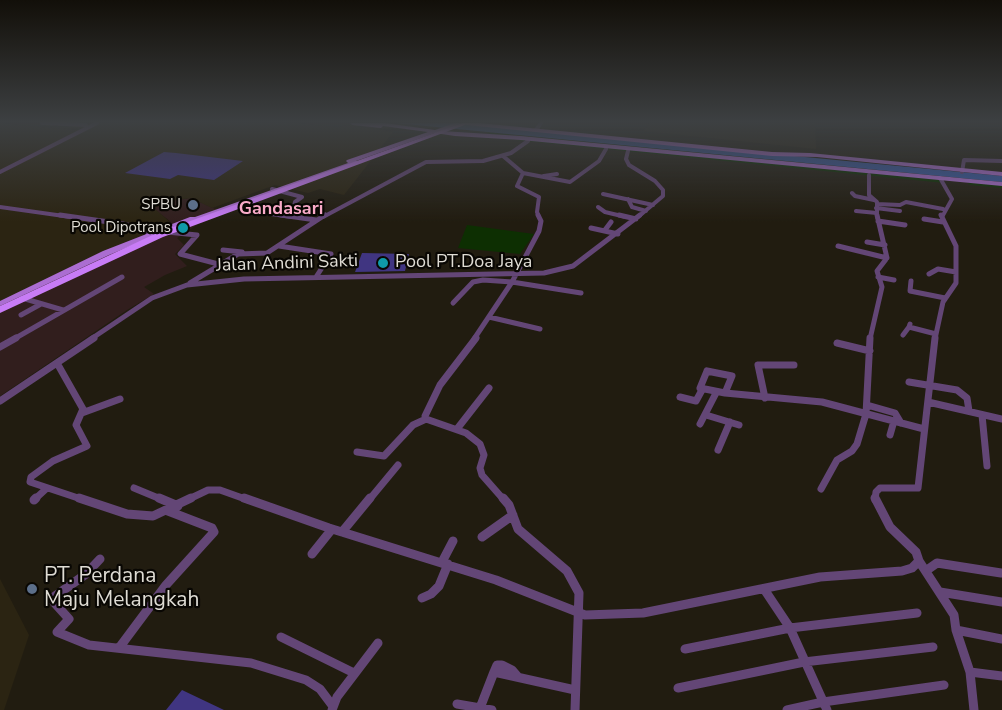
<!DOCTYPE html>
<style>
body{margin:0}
canvas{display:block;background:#211c10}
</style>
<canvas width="1002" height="710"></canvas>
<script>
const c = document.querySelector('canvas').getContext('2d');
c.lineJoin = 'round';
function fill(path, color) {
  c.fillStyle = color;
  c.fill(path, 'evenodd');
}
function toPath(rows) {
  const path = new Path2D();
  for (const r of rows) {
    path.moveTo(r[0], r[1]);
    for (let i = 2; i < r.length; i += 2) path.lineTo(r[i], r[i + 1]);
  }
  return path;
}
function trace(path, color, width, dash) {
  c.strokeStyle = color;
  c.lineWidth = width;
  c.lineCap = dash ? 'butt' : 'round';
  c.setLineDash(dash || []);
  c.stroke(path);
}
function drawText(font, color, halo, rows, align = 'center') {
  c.font = font + ' "Nunito Sans",sans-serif';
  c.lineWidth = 4.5;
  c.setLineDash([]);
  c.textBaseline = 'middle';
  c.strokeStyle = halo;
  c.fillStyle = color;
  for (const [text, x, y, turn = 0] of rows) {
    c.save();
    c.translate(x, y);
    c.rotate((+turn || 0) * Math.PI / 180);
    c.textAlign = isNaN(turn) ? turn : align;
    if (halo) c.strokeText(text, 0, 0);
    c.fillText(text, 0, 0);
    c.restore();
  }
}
fill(toPath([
 [191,198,224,213,198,224,177,238,184,245,175,254,187,266,165,275,144,287,154,294,127,310,0,396,0,302,82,261,171,222,153,208,176,200]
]), '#311e1d');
fill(toPath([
 [0,123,83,131,99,123,296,123,337,127,347,125,393,132,344,195,320,189,308,193,275,185,212,208,191,198,176,200,154,208,171,223,82,261,0,302],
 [649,123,815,123,816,149,644,131],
 [0,579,29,635,4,710,0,710]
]), '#2b2412');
fill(toPath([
 [486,132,1002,182,1002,188,970,185,966,181,941,178,944,183,495,138,496,136],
 [467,225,534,234,520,254,458,248]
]), '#0d2f02');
fill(toPath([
 [395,123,452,123,1002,176,1002,182]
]), '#3a59a3');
fill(toPath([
 [164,152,176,153,243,161,214,180,178,175,170,179,125,173],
 [362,253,409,254,405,271,355,272],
 [182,690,224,710,166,710]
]), '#403581');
trace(toPath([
 [42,123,86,125],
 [536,130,541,123],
 [628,151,626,159,629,165,655,181,663,190,663,196,638,217],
 [503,156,523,173,517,186,539,197,537,212,539,217],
 [0,172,97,123],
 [962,172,964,160,1002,161],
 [523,173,570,182,599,161,606,149],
 [869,175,869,195,877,202,877,217],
 [544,176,557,174],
 [940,178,952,199,942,217],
 [272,189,302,197],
 [852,193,855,196,874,200],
 [603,194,653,205],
 [628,199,632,207,646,211],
 [877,204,900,205,906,202,943,209],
 [0,207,71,217],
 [598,207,605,212,626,217],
 [876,208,900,211],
 [856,211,877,213],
 [264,213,292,217],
 [283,214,294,207,295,202,302,197],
 [323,217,426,162,483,161,511,153,528,141]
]), '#634676', 4);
trace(toPath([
 [60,215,123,224,142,229,149,234],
 [281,215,316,220],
 [619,215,636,219],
 [924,219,943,222],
 [878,221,905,225],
 [591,228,618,234],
 [605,230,611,222],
 [167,232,197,235,180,254,222,265],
 [867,242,885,245],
 [279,246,331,254,316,277],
 [838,246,887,258],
 [223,250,242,252],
 [929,274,938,269,956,272],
 [878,277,894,280],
 [911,281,910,291,945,298],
 [190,283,238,254,267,253,325,215],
 [22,298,63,310],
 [453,303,473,282,483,280,512,282,581,293],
 [21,315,41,304],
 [489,317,540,329],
 [910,324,909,327,936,334],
 [903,335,909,327],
 [14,339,122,277],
 [91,339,152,298,187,285,244,279,544,273,573,266,640,215],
 [474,339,512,282,539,231,541,221,538,215],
 [870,339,882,287,877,271,887,258,877,215],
 [935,339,943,302,956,283,956,246,941,215]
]), '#634676', 5);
trace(toPath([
 [837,343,870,351],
 [0,347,16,338],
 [57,363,83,409,76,425,87,446,53,461,31,477,30,482,84,500],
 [707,371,732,376,725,393,700,388,707,371],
 [909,382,957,390,967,398,969,411],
 [725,393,822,402,924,429],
 [680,397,696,401,702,390],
 [765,398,758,365,794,365],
 [0,401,94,338],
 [928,402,1002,419],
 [867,405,895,413,901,423],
 [82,413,120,399],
 [706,415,739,425],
 [982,415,987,466],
 [426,419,425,416,440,385,476,338],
 [700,424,716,393],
 [457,429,489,388],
 [890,435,894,421],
 [718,450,730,422],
 [357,452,384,456,413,425,426,419,466,433,480,444,484,455,480,468,482,475,504,500],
 [134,488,163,500],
 [821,489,837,460,852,451,857,444,866,414,870,338],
 [34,500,47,488],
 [187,500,208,490,220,490,248,500],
 [369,500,398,465],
 [875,500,876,492,880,488,918,488,935,338]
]), '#634676', 7);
trace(toPath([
 [79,498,127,514,153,516,191,498],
 [159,498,178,506],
 [244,498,329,528,496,580,585,615,643,613,820,577,902,571,912,568,919,561,916,552,890,527,875,498],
 [503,498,509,505,518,529,567,571,579,593,575,710],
 [34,500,36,498],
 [342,532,370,498],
 [482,537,513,515],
 [312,554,332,529],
 [100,559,86,574,51,599,69,619,57,632,89,645,251,663,306,680,320,689,332,705],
 [919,561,954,615,956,630,970,672,1002,676],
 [442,562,453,541],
 [927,570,937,563,1001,573],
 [764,589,790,628,827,710],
 [940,592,1002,602],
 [422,598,431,594,439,586,448,564],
 [956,630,1002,639],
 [281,637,354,673],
 [119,648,166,585,214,532,212,528,168,511],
 [685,649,790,628,917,613],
 [494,672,497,665,502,665,512,670,518,677],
 [970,672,974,710],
 [678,688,804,662,933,647],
 [457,704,492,710],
 [480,708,494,672,575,690],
 [332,710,337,697,378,643],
 [787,710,823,702,944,685]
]), '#634676', 9);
fill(toPath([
 [350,123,385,123,435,130,455,123,461,123,442,131,521,136,1002,182,1002,186,521,140,455,136,435,133,356,161,358,162,357,163,189,223,185,223,109,255,0,306,0,301,103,251,190,217,195,217,348,163,346,161,347,160,428,132,383,126,381,128,352,125,350,123],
 [464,123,480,123,772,152,810,153,1002,172,1002,176,817,157,772,156,467,125,464,123]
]), '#ab6dd1');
fill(toPath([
 [462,123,470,123,163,237,0,313,0,306,157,233,462,123]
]), '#c87cf6');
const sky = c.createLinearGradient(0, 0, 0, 222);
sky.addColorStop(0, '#120f09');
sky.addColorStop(0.55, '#3d4042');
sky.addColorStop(1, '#3d404200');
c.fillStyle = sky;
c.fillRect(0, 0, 1002, 222);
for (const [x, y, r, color] of [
 [193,205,6,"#5c6f8a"],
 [183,228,6,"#0f9aa8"],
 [383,263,6,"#0f9aa8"],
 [32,589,6,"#5c6f8a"]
]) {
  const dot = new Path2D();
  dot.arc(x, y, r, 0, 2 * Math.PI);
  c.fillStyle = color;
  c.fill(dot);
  trace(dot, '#090703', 2);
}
drawText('15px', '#dfdcd4', '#090703', [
 ["SPBU",181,205],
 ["Pool Dipotrans",171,228]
], 'right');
drawText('bold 18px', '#f9aac8', '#090703', [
 ["Gandasari",281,210]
]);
drawText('18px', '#dfdcd4', '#090703', [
 ["Pool PT.Doa Jaya",395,263]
], 'left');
drawText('18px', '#dfdcd4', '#090703', [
 ["Jalan Andini Sakti",287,264,-2]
]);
drawText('21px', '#dfdcd4', '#090703', [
 ["PT. Perdana",44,577],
 ["Maju Melangkah",44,601]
], 'left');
</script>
